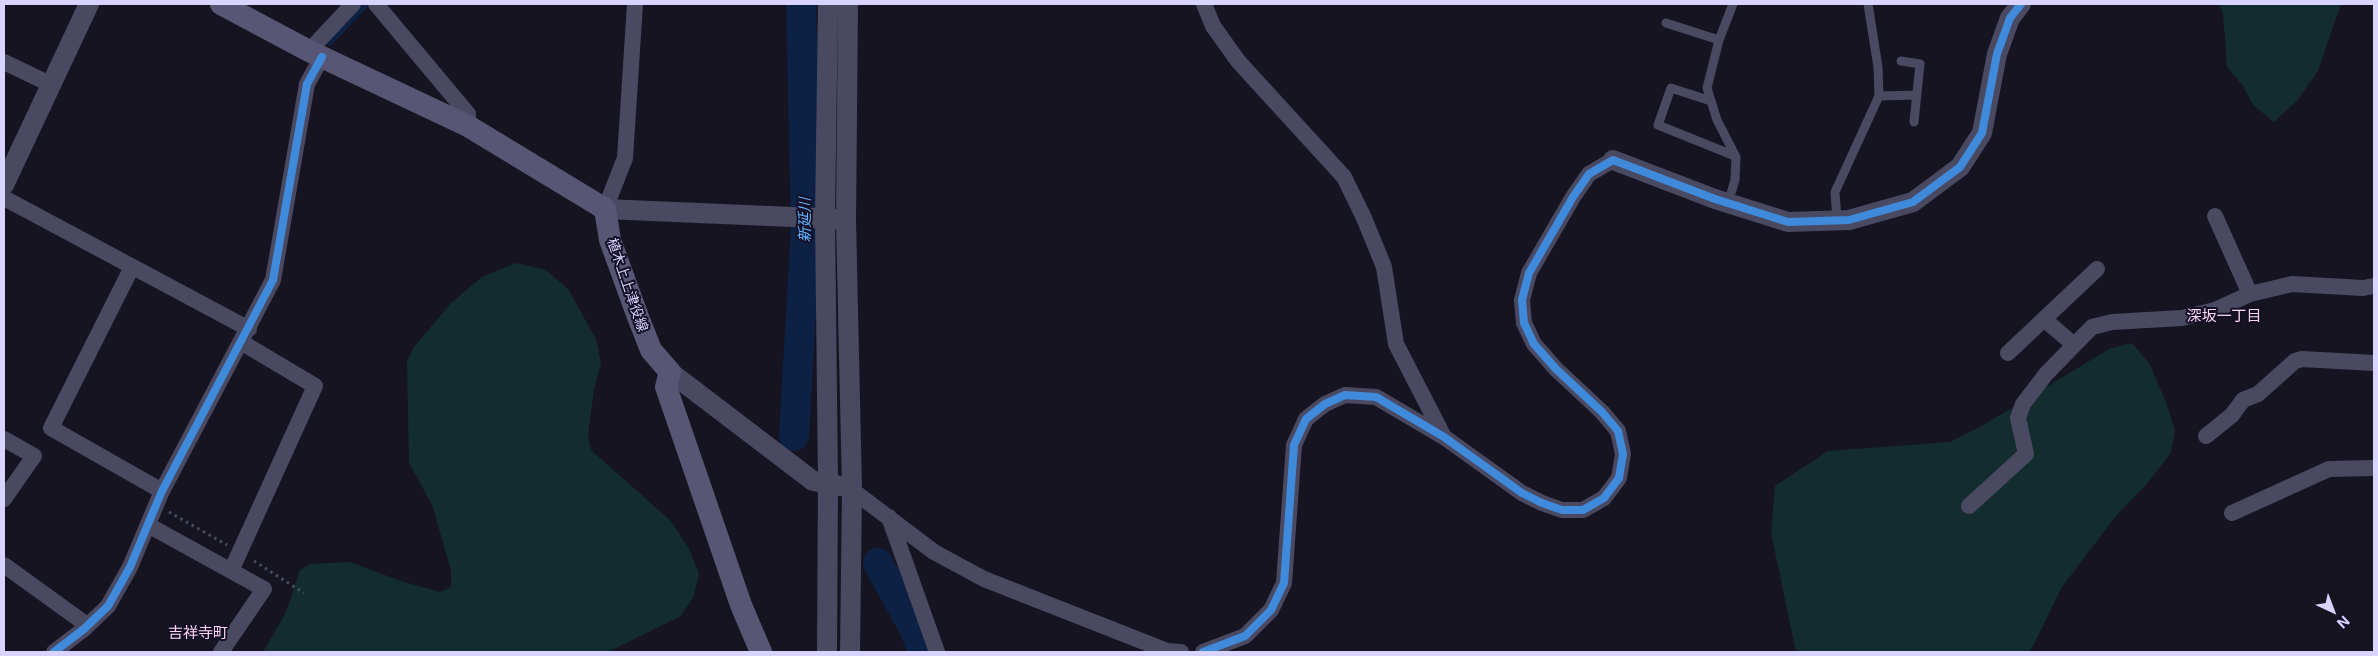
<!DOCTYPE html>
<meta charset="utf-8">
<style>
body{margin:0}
#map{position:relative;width:2378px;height:656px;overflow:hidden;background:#161421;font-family:Inter,sans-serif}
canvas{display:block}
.frame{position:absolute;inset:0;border:5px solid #d9d4ff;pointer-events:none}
.north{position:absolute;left:2308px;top:586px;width:50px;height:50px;-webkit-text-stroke:4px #130f26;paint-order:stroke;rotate:137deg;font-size:14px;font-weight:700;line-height:20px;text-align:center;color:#d9d4ff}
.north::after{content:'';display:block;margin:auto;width:18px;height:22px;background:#d9d4ff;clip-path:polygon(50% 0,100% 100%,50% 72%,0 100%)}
</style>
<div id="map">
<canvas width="2378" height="656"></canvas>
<div class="frame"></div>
<div class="north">N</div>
</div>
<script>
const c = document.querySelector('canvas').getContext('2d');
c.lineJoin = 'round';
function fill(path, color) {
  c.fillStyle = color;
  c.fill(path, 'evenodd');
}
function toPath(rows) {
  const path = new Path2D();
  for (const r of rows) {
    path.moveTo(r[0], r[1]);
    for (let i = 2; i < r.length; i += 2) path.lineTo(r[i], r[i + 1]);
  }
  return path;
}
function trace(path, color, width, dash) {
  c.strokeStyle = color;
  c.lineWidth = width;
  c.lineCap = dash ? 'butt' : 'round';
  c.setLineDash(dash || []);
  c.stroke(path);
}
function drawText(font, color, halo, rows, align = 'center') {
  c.font = font + ' Inter,"Noto Sans JP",sans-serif';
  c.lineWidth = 4;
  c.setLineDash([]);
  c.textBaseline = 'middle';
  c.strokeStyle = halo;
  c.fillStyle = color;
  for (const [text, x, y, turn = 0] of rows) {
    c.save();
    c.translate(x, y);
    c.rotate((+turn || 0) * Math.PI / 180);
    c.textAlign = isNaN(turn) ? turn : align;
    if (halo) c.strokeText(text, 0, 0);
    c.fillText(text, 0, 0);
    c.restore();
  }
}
fill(toPath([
 [2219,4,2341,4,2318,71,2296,102,2274,122,2253,105,2243,86,2227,67,2223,14],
 [516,263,546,270,568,289,596,339,601,363,594,390,588,435,591,450,670,520,688,547,699,573,694,596,681,616,608,652,263,652,286,612,300,570,310,564,350,562,401,581,440,592,451,587,451,570,432,505,409,463,407,361,414,347,451,303,482,277],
 [2130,343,2135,346,2150,365,2166,402,2175,430,2171,453,2146,485,2115,517,2062,587,2030,652,1796,652,1771,533,1775,486,1828,451,1950,442,1980,427,2109,349]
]), '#132c2d');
trace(toPath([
 [330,43,367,4]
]), '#0d2144', 5);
trace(toPath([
 [794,436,806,226,801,4],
 [878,563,915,630,923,652]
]), '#0d2144', 30);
trace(toPath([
 [169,512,227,545],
 [254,561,304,593]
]), '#44505f', 3, [2.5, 4]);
trace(toPath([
 [1666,23,1719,40],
 [1901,61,1920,64,1914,122],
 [1879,96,1916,95],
 [1711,101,1671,88,1658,125,1735,156],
 [1728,203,1735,180,1736,157,1717,120,1707,88,1719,40,1733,4],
 [1837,220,1835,192,1879,96,1878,67,1868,4]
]), '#4a4962', 9);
trace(toPath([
 [376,4,468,114,468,126],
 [1204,4,1213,26,1238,61,1344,177,1364,218,1384,267,1396,344,1444,437],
 [309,51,353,4],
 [4,62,52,85],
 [4,198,249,329],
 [605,209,625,158,635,4],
 [2215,216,2250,294],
 [132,267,51,428,162,491],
 [2045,320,2073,344],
 [2008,353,2097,269],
 [2206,436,2232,415,2243,400,2258,394,2295,361,2302,359,2374,363],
 [4,439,34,456,4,499],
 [852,490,934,552,984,579,1167,651,1181,652],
 [1969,506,2026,454,2018,418,2023,404,2046,374,2092,327,2112,322,2182,318,2215,310,2250,294,2292,284,2363,288,2374,286],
 [2232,513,2329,469,2374,468],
 [889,517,937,652],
 [148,525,264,589,221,652],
 [4,565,87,625],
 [231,571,315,386,241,342],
 [54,652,84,629,108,606,130,567,162,491,273,280,307,84,322,57],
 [1203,652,1245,636,1271,610,1284,583,1294,445,1306,419,1325,404,1345,395,1376,397,1444,437,1522,493,1542,503,1562,510,1583,510,1604,498,1619,478,1623,454,1618,431,1602,412,1556,369,1534,344,1524,323,1522,300,1529,273,1573,197,1589,174,1613,160]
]), '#4a4962', 16);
trace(toPath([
 [848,4,846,220,852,490,850,652],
 [1613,160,1715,199,1788,222,1849,220,1913,202,1960,167,1982,133,1997,54,2010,18,2021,4],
 [4,185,89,4],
 [605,209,839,219],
 [670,372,813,481,841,486],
 [827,652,828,482,825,218,828,4]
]), '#4a4962', 20);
trace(toPath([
 [221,4,309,51,468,126,605,209,610,240,638,317,651,350,670,372,666,387,741,605,761,652]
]), '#575674', 22);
trace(toPath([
 [54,652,84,629,108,606,130,567,162,491,273,280,307,84,322,57],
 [1203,652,1245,636,1271,610,1284,583,1294,445,1306,419,1325,404,1345,395,1376,397,1444,437,1522,493,1542,503,1562,510,1583,510,1604,498,1619,478,1623,454,1618,431,1602,412,1556,369,1534,344,1524,323,1522,300,1529,273,1573,197,1589,174,1613,160,1715,199,1788,222,1849,220,1913,202,1960,167,1982,133,1997,54,2010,18,2021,4]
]), '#408adc', 8);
drawText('14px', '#d9d4ff', '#130f26', [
 ["植木上上津役線",627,285,71]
]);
drawText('italic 15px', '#62b6ff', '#130f26', [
 ["新延川",805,220,-90]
]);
drawText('15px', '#ffd6f0', '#130f26', [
 ["深坂一丁目",2224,316],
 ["吉祥寺町",198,633]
]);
</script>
